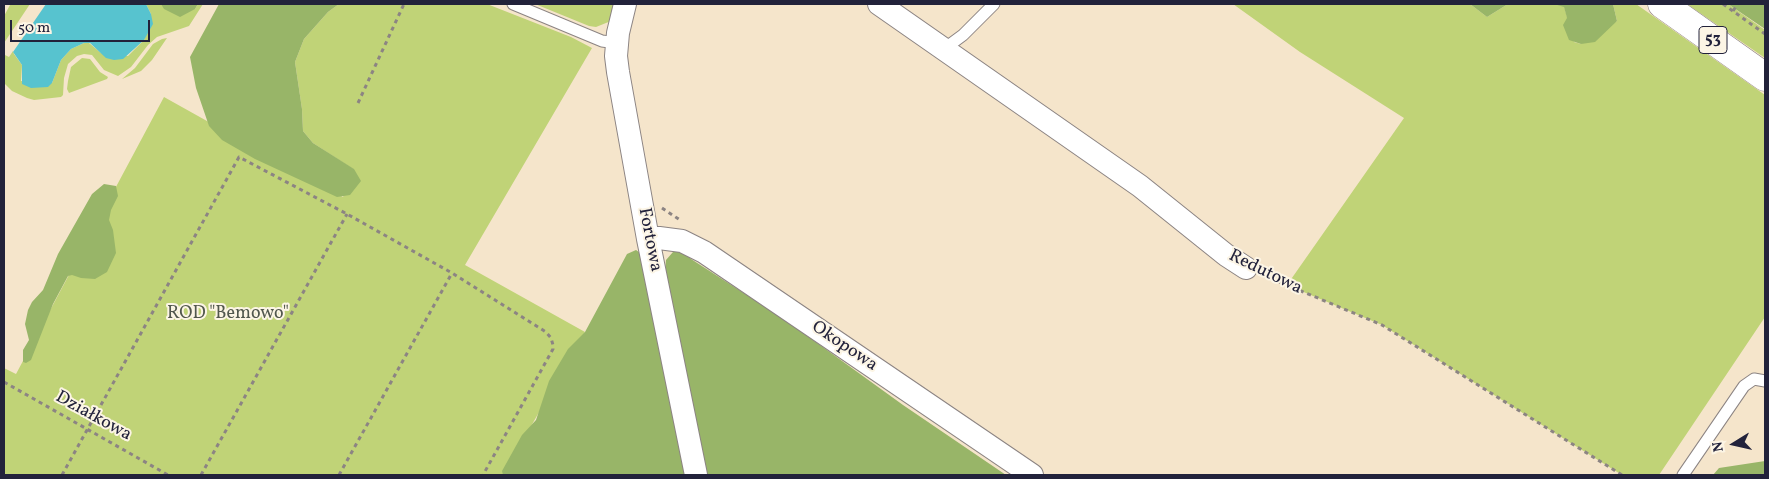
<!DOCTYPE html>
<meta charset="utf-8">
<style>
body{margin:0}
#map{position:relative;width:1769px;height:479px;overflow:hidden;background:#f5e5cb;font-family:Vollkorn,serif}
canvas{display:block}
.frame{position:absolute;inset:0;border:5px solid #22223b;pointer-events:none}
.north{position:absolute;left:1709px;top:419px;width:50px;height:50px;-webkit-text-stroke:4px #fcf5e5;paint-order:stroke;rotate:260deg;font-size:14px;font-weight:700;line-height:20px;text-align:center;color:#22223b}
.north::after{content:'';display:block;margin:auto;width:18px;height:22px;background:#22223b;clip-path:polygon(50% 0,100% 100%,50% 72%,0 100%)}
.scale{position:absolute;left:10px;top:20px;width:140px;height:22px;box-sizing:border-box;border:2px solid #22223b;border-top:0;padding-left:6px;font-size:15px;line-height:18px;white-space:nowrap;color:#22223b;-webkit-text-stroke:4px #fcf5e5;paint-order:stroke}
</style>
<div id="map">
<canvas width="1769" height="479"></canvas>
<div class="frame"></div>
<div class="north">N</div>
<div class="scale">50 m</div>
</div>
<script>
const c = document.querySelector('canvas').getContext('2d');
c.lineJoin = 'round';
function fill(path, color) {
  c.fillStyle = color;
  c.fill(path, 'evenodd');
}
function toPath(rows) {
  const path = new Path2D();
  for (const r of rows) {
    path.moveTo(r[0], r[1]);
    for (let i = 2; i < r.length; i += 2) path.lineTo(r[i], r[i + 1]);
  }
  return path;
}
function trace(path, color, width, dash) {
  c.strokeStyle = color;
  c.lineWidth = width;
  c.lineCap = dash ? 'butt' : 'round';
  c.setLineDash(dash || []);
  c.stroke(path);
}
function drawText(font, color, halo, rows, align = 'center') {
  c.font = font + ' Vollkorn,serif';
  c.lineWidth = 4;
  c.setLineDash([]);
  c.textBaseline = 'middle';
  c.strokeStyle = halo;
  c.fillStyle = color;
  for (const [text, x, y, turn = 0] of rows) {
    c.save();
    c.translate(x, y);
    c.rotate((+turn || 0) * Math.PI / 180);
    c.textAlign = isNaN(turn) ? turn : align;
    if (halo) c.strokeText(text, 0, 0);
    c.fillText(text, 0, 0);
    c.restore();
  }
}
fill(toPath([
 [14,4,30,4,4,43,4,16,10,5],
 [146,4,161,4,195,9,198,4,203,4,189,26,157,37,148,45,131,67,118,76,104,70,92,55,84,54,77,56,68,64,64,78,63,95,61,97,34,100,27,98,12,91,4,83,4,57,5,55,9,57,13,51,14,54,22,65,21,81,52,83,61,60,71,49,84,43,89,43,101,53,128,56,144,40,151,14],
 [339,4,487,4,571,37,592,48,465,265,585,332,503,475,4,475,4,368,16,374,164,97,343,197,353,169,313,143,303,131,302,109,295,62,304,39,328,12],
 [535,4,618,4,611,21,596,27,589,26],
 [1233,4,1470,4,1487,17,1508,4,1554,4,1564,6,1574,42,1581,44,1617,21,1613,4,1636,4,1765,95,1765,317,1659,475,1622,475,1382,325,1287,285,1404,118,1300,52],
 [1687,4,1728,4,1765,30,1765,58],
 [167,38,152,60,141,71,122,79,135,68,153,44,162,39],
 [82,58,90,59,100,72,108,77,107,79,69,93,67,89,68,81,71,67]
]), '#c0d377');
fill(toPath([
 [161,4,198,4,195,9,180,17,164,9],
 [219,4,339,4,328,12,304,39,295,62,302,109,303,131,313,143,354,169,361,181,350,195,337,197,255,159,222,140,209,126,196,88,190,57],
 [1470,4,1508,4,1487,17],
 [1554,4,1613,4,1617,21,1595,42,1581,44,1569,40,1563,25,1567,18,1564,7],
 [1728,4,1765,4,1765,30,1765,29],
 [104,184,116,186,118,196,111,210,109,220,113,230,116,253,107,272,95,279,81,278,72,275,68,276,53,304,31,360,26,363,23,362,23,350,29,340,25,324,28,310,32,302,43,290,58,254,92,194],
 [636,250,643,255,687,475,503,475,502,471,522,435,536,420,549,381,568,349,585,332,627,254],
 [673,252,684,252,691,259,784,319,903,405,1006,475,706,475,664,283,666,260],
 [1765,461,1765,475,1713,475,1719,468]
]), '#98b568');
fill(toPath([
 [46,4,146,4,151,14,153,24,144,40,123,59,114,60,106,58,90,43,84,43,71,49,61,60,52,83,48,87,31,88,22,84,22,65,13,52]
]), '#57c3cf');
const lane = toPath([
 [513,4,602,41,617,43],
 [944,49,963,35,994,4],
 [1683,475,1744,386,1754,379,1765,381]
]);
const street = toPath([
 [625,4,618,33,616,56,618,72,648,239,696,475],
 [879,4,1140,186,1226,255,1246,268],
 [648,239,659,238,682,241,704,252,1032,475]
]);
const primary = toPath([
 [1662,4,1765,77]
]);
trace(lane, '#8c8483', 13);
trace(street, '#8c8483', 24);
trace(primary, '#8c8483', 29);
trace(toPath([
 [1723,4,1765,34],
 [1733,11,1738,4],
 [358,103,404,4],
 [662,208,680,220],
 [1263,275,1382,325,1622,475],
 [4,382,168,475],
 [62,475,239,157,347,214,452,273,546,332,551,338,553,345,553,349,483,475],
 [201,475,347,214],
 [339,475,452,273]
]), '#8c8483', 3, [4, 4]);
trace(lane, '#fff', 11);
trace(street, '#fff', 22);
trace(primary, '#fff', 28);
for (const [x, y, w] of [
 [1713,40,28]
]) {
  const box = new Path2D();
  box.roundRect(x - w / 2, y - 13.5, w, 27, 4);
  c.fillStyle = '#fcf5e5';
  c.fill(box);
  trace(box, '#22223b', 1);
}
drawText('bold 16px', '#22223b', null, [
 ["53",1713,40]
]);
drawText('18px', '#22223b', '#fcf5e5', [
 ["Fortowa",649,240,79],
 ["Redutowa",1265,273,26],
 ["Okopowa",844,347,34],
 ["Działkowa",93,417,29]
]);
drawText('18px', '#51574d', '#fcf5e5', [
 ["ROD \"Bemowo\"",228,315]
]);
</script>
